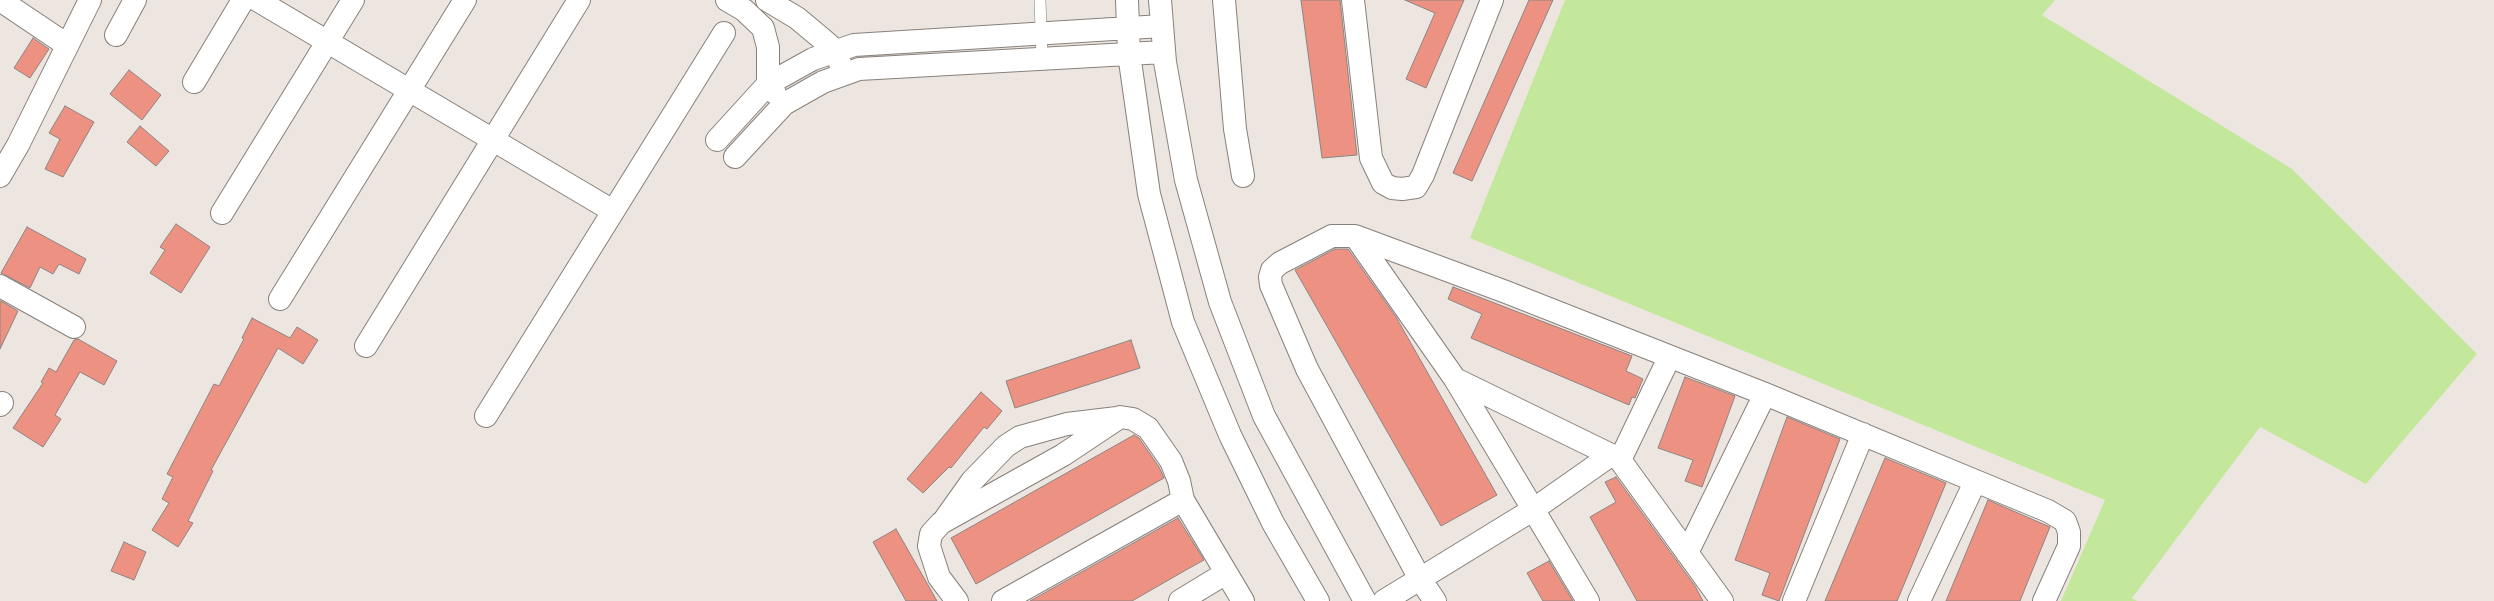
<!DOCTYPE html>
<style>
body{margin:0}
canvas{display:block;background:#ede5e0}
</style>
<canvas width="2494" height="601"></canvas>
<script>
const c = document.querySelector('canvas').getContext('2d');
c.lineJoin = 'round';
function fill(path, color) {
  c.fillStyle = color;
  c.fill(path, 'evenodd');
}
function toPath(rows) {
  const path = new Path2D();
  for (const r of rows) {
    path.moveTo(r[0], r[1]);
    for (let i = 2; i < r.length; i += 2) path.lineTo(r[i], r[i + 1]);
  }
  return path;
}
function trace(path, color, width, dash) {
  c.strokeStyle = color;
  c.lineWidth = width;
  c.lineCap = dash ? 'butt' : 'round';
  c.setLineDash(dash || []);
  c.stroke(path);
}
fill(toPath([
 [1565,0,2055,0,2042,15,2292,169,2477,354,2366,484,2260,427,2132,598,2137,601,2061,601,2105,500,1470,238]
]), '#c3e89b');
const building = toPath([
 [1301,0,1340,0,1357,155,1322,158,1301,0],
 [1405,0,1464,0,1426,88,1406,79,1435,13,1405,0],
 [1529,0,1553,0,1472,181,1453,173,1529,0],
 [33,38,49,49,30,78,14,68,33,38],
 [129,70,161,95,142,120,110,94,129,70],
 [65,106,94,122,63,177,45,169,60,139,49,133,65,106],
 [140,126,169,151,156,166,127,142,140,126],
 [176,224,210,247,181,293,150,273,165,250,160,247,176,224],
 [27,227,86,259,79,274,59,264,53,274,40,267,30,288,1,273,27,227],
 [1335,249,1348,249,1396,317,1497,495,1441,526,1295,270,1335,249],
 [1453,287,1632,356,1626,371,1643,379,1635,398,1632,397,1629,405,1471,338,1482,314,1448,299,1453,287],
 [1,301,18,311,0,349,0,303,1,301],
 [252,318,290,338,297,327,318,340,303,364,278,348,211,470,213,471,188,521,193,523,178,547,152,530,169,503,162,499,173,477,167,474,214,384,219,386,244,339,242,338,252,318],
 [78,339,117,361,104,385,80,372,55,415,61,419,43,447,13,428,43,383,41,382,49,368,56,372,74,340,78,339],
 [1131,340,1140,368,1015,408,1006,381,1131,340],
 [1685,377,1735,396,1702,487,1685,481,1693,460,1658,448,1685,377],
 [981,392,1002,411,987,429,984,427,951,468,949,467,923,493,907,479,981,392],
 [1787,417,1840,439,1779,601,1762,595,1770,573,1735,560,1787,417],
 [1134,435,1139,438,1159,467,1164,478,976,584,951,538,1134,435],
 [1885,458,1946,483,1905,582,1897,601,1825,601,1885,458],
 [1616,477,1695,586,1703,601,1637,601,1590,517,1616,502,1605,482,1616,477],
 [1988,500,2050,527,2028,581,2020,601,1946,601,1988,500],
 [1178,518,1204,560,1186,570,1132,601,1030,601,1178,518],
 [896,529,928,585,937,601,906,601,873,542,896,529],
 [124,542,146,552,134,580,111,571,124,542],
 [1549,561,1573,601,1543,601,1527,573,1549,561]
]);
fill(building, '#ed9282');
trace(building, '#8d8482', 1);
const service = toPath([
 [1040,0,1042,59]
]);
const minor = toPath([
 [0,0,67,45],
 [257,0,613,211],
 [727,0,744,10,763,28,768,47,768,84,775,93],
 [767,0,797,18,821,38,836,51,840,63],
 [1127,0,1129,54,1149,194,1183,322,1230,435,1273,523,1318,601],
 [1160,0,1165,62,1186,180,1220,302,1264,416,1365,601],
 [1224,0,1235,129,1243,176],
 [1353,0,1371,158,1383,183,1392,188,1402,189,1416,187,1423,175,1492,0],
 [116,35,135,0],
 [194,82,243,0],
 [717,140,768,84,813,59,854,45,1162,26],
 [735,157,784,104,823,82,859,69,1164,52],
 [0,176,18,145,90,0],
 [222,213,353,0],
 [1355,236,1455,379,1588,601],
 [0,286,74,327],
 [280,299,465,0],
 [366,346,579,0],
 [1455,379,1611,455],
 [0,405,2,403],
 [486,416,724,33],
 [1620,460,1669,358],
 [945,519,972,481,1006,446,1020,437,1067,424,1117,418],
 [1687,553,1765,394],
 [957,601,939,577,929,546,931,534,941,523,1063,455,1120,417,1133,419,1148,428,1171,461,1179,481,1183,500,1243,601],
 [1003,601,1183,500],
 [1180,601,1226,573],
 [1384,601,1534,509,1611,455,1620,460,1722,601],
 [1435,601,1420,579,1307,369,1271,285,1270,277,1272,270,1280,263,1332,236,1355,236,1506,292,1765,394,2048,511,2065,521,2069,532,2069,546,2044,601],
 [1794,601,1863,434],
 [1919,601,1975,482]
]);
trace(service, '#87807b', 12);
trace(minor, '#87807b', 24);
trace(service, '#fff', 11);
trace(minor, '#fff', 22);
</script>
